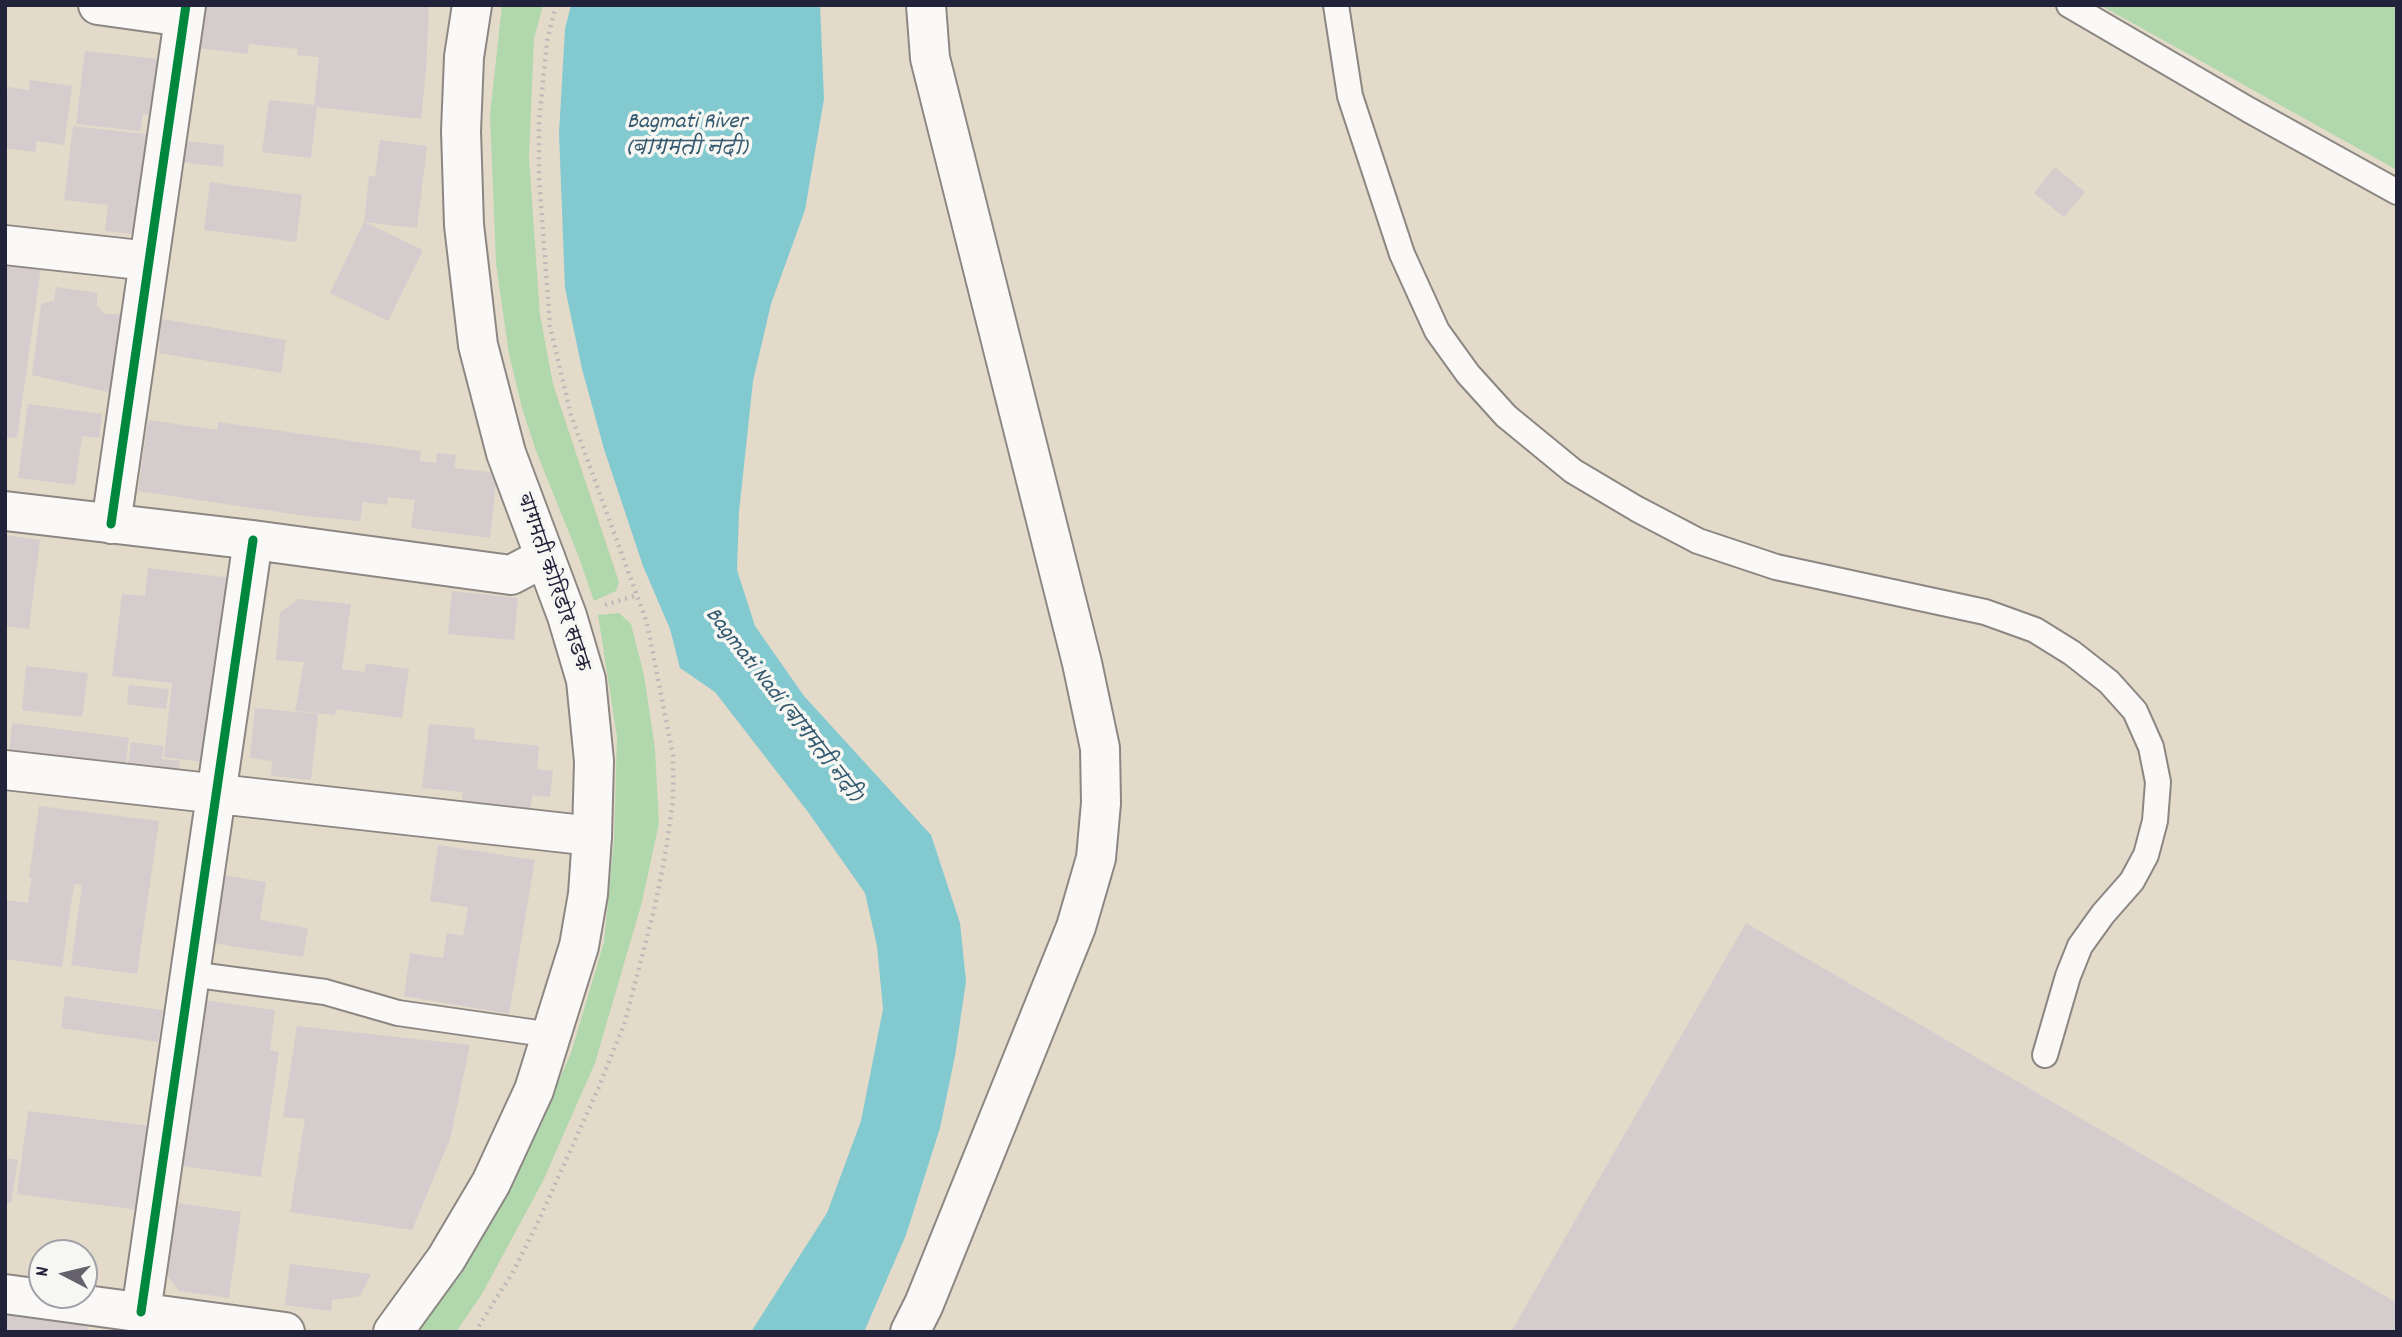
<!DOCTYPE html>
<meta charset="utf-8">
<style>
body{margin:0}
#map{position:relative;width:2402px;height:1337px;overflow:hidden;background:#e4dac9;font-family:Dekko,sans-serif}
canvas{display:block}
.frame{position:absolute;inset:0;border:7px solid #22223b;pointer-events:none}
.north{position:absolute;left:28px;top:1239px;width:70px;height:70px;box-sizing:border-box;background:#f6f6f2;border:2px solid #a1a1a9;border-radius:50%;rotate:277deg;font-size:19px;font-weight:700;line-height:28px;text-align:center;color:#22223b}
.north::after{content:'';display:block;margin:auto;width:24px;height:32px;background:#66626d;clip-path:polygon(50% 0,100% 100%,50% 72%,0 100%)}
</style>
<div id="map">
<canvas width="2402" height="1337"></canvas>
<div class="frame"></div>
<div class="north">N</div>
</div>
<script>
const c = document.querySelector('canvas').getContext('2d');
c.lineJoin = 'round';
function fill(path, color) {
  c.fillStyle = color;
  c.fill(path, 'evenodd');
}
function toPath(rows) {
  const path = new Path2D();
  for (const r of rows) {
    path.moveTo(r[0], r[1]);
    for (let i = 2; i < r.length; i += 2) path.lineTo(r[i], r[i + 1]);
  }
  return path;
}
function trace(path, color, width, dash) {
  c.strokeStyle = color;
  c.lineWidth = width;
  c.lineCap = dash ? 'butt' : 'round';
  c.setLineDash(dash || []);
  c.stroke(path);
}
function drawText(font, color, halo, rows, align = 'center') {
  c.font = font + ' Dekko,"Playpen Sans Deva",sans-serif';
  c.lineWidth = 7;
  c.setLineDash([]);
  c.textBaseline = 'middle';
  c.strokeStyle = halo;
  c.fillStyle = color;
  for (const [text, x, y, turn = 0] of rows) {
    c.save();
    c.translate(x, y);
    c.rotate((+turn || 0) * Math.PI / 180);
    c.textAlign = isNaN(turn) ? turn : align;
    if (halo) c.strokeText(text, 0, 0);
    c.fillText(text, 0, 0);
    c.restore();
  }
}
fill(toPath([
 [502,5,543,5,534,39,529,158,540,315,553,384,619,582,616,591,594,601,578,555,536,451,522,408,509,354,496,264,490,114],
 [2100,5,2397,5,2397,170],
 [619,613,631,624,644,675,655,749,659,823,642,902,595,1063,543,1181,482,1294,456,1332,419,1332,454,1279,518,1172,571,1053,604,942,614,841,617,737,598,615]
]), '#b1d8ad');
fill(toPath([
 [571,5,820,5,824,99,805,210,771,304,753,381,739,512,737,570,755,626,804,696,931,835,960,923,966,981,955,1056,940,1128,906,1235,864,1332,751,1332,827,1213,861,1121,883,1009,877,946,865,893,808,812,715,692,680,668,670,629,643,566,604,449,582,369,565,288,559,133,565,29]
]), '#82c9d0');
fill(toPath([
 [196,5,429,5,426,70,421,119,317,107,311,158,262,152,269,100,314,105,319,57,297,55,298,49,249,44,248,54,191,47],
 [85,51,168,60,162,116,143,114,140,131,76,124],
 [30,80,72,86,64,145,37,141,35,152,5,148,5,106,8,87,29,90],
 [73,126,161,136,149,236,105,231,108,205,64,200],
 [175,140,224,145,223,167,172,161],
 [380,140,427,146,417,228,364,222,423,250,388,321,330,293,364,222,369,176,375,177],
 [2055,167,2085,192,2064,217,2034,193],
 [210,182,302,195,296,242,204,230],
 [5,254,42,260,17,438,5,437],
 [56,287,97,293,97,306,105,314,127,314,117,394,32,375,41,304,54,301],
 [151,317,286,340,281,373,159,353,160,341,147,339],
 [28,404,102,414,99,438,82,436,75,485,18,478],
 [148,420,217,430,218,422,421,451,420,461,436,463,437,453,456,455,454,468,497,473,490,538,411,528,415,500,388,497,387,505,363,502,360,521,306,516,138,491],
 [5,535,40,540,29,629,5,626],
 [148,568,232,578,209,763,164,757,172,683,112,676,122,594,145,596],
 [452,591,518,598,514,640,448,634],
 [298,599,351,604,342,669,364,672,366,663,409,669,402,718,336,709,335,715,295,711,304,662,276,660,280,613],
 [26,666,88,673,82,717,22,710],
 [129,685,169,689,166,709,127,704],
 [255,708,318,714,311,780,271,776,272,761,250,758],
 [12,723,129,738,124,778,8,764],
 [429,724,475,728,474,739,539,746,537,769,553,771,550,797,532,795,530,813,462,806,463,792,422,788],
 [131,742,163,746,162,759,180,761,178,779,127,773],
 [39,806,159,821,137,974,71,965,82,885,74,884,62,967,5,959,5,900,28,903,32,878,29,878],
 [438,845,535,860,509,1014,404,996,410,953,443,958,447,933,463,936,468,907,430,901],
 [222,875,266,882,260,920,308,928,303,957,212,943],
 [1746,923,2397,1303,2397,1332,1511,1332],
 [65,996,163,1010,158,1042,61,1028],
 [196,999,275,1010,270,1050,279,1052,261,1177,183,1166,203,1033,192,1032],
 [297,1026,470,1045,450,1139,412,1230,290,1212,305,1119,283,1117],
 [28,1111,150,1126,139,1210,17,1194],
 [5,1158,18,1160,11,1203,5,1203],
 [178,1203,241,1212,229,1298,179,1291,167,1275],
 [290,1264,371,1274,360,1296,332,1300,331,1311,285,1305],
 [5,1305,89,1315,87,1332,5,1332]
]), '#d5cccd');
const lane = toPath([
 [1336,5,1350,96,1402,254,1437,331,1468,374,1506,416,1573,471,1637,509,1698,541,1776,567,1985,612,2035,630,2072,653,2109,682,2135,711,2151,747,2158,782,2155,821,2146,855,2132,881,2103,914,2080,946,2068,976,2045,1055],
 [2069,5,2249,110,2397,192],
 [190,974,325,992,398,1013,552,1035]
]);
const street = toPath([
 [98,5,184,17],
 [5,245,149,261],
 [5,511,253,540,511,575,545,557],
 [111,524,186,5],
 [5,770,592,836],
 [5,1294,285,1332],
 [141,1312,253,540]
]);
const secondary = toPath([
 [393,1332,446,1259,491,1183,534,1090,579,946,588,894,592,836,594,761,586,680,567,616,506,453,478,345,464,225,461,131,464,57,472,5],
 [910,1332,924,1304,1076,927,1096,858,1101,803,1100,748,1082,663,930,58,926,5]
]);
trace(lane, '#8c8783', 28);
trace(street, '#8c8783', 42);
trace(secondary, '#8c8783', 42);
trace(toPath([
 [605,605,637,595],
 [475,1332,513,1272,539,1220,598,1089,625,1022,655,906,666,850,673,800,673,755,647,623,571,415,550,326,539,178,539,122,547,41,556,5]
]), '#bbbab9', 4.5, [2, 5]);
trace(lane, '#fbf9f7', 24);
trace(street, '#fbf9f7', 38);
trace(secondary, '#fbf9f7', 38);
trace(toPath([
 [111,524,186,5],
 [141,1312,253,540]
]), '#00873e', 9);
drawText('21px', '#22223b', '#f6f6f2', [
 ["बागमती कोरिडोर सडक",552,583,71]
]);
drawText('italic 23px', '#355a70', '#f6f6f2', [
 ["Bagmati River",687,124],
 ["(बागमती नदी)",687,150],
 ["Bagmati Nadi (बागमती नदी)",782,706,52]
]);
</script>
